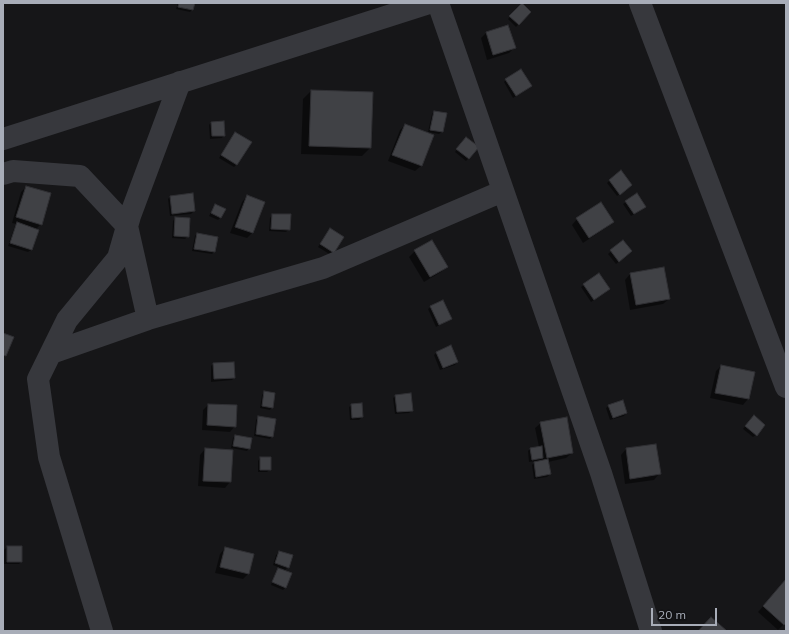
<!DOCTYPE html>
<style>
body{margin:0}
#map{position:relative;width:789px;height:634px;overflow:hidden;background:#161618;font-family:Mulish,sans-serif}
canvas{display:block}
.frame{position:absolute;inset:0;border:4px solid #a8adb8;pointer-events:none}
.scale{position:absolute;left:651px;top:608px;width:66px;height:18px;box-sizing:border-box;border:2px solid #a8adb8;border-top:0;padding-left:5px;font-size:12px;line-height:14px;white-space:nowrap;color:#a8adb8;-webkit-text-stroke:3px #111113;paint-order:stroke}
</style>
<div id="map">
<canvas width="789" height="634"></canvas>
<div class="frame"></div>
<div class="scale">20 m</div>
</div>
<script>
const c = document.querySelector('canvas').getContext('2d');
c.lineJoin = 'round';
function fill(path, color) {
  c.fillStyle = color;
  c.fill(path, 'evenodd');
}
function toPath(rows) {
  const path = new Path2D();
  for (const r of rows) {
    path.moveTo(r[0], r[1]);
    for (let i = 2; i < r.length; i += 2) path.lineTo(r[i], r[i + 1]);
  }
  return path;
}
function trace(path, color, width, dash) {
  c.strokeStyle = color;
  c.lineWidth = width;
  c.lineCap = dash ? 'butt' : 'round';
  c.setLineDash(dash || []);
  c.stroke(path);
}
fill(toPath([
 [178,3,194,3,192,10,190,12,176,9],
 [522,5,530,12,516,27,508,19],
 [508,26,515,47,509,53,487,60,481,38,486,33],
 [506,80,528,88,513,98,504,82],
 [311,91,372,93,370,148,362,156,301,154,303,99],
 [434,112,442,132,439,134,428,132,432,114],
 [211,122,224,135,222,138,210,139,209,125],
 [405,125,433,135,421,166,415,171,388,161,400,130],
 [233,136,237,164,234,167,219,158],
 [464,141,478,148,466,161,455,152],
 [610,180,629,187,617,196,607,183],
 [26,187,41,224,35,230,38,230,31,250,28,252,8,246,15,226,17,224,12,223,21,192],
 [247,196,252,233,247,238,230,233,242,202],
 [170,197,194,211,191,214,170,216,168,199],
 [626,202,642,209,631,216,623,204],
 [215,205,220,218,218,220,209,216],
 [272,215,289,229,286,232,269,231,270,218],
 [175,218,188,236,185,239,172,238,173,221],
 [577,219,613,222,607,227,583,243,572,225],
 [328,232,343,237,331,255,318,247],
 [197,234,214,252,212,254,192,251,195,236],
 [432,241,447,266,441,272,424,282,409,257,415,251],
 [623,241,628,254,616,264,608,254],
 [630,274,669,299,663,304,630,310,625,280],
 [584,285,606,292,591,302,581,287],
 [431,307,450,319,436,327,428,309],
 [437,352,457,362,455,365,440,370,434,355],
 [213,364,234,378,232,380,211,382,211,366],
 [721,366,754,373,748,399,743,405,710,398,716,371],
 [264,393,272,407,270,410,260,408,262,395],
 [396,396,412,411,409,413,395,414,393,398],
 [208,405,235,426,230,432,202,430,203,410],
 [352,405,362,417,359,420,350,420,349,407],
 [609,406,626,413,624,416,610,420,606,408],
 [258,417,272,436,270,439,254,436,256,420],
 [751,419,756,435,753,437,743,429],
 [541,423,572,453,566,458,548,462,550,474,547,477,534,479,532,465,536,461,529,462,528,451,530,449,539,447,535,428],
 [235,436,249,448,247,451,231,448,233,438],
 [205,449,232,451,230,482,225,488,198,486,200,455],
 [626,449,659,474,654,480,625,484,621,455],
 [260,458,270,469,267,472,258,472,258,461],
 [7,547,21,562,19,564,4,564,4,550],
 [225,548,248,574,243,579,215,573,220,554],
 [279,552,288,567,285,570,281,568,280,570,286,587,283,590,271,585,276,572,280,568,273,565,276,555],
 [786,580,786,622,778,630,758,612],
 [266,630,279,630,279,631,265,631]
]), '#0007');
const building = toPath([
 [179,3,195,3,193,10,178,7,179,3],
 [522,3,531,12,519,25,509,16,522,3],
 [508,25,516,48,493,55,486,32,508,25],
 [521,69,532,86,516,96,505,79,521,69],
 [311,90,373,92,371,148,309,146,311,90],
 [434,111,447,113,443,132,430,130,434,111],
 [224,121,225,136,212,136,211,122,224,121],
 [405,124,434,135,422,166,392,155,405,124],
 [235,132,252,142,237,165,221,155,235,132],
 [466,137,479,147,469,159,456,149,466,137],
 [621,170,632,185,620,195,609,180,621,170],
 [26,186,51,193,42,225,16,217,26,186],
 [193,193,195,211,172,214,170,196,193,193],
 [637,193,646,207,634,214,625,201,637,193],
 [247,195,265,202,253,233,235,227,247,195],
 [601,202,614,222,589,238,576,218,601,202],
 [215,204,226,209,221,218,211,213,215,204],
 [272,214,291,214,290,230,271,229,272,214],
 [175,217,190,218,189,237,174,236,175,217],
 [17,222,39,230,32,250,10,243,17,222],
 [330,228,344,237,334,253,320,244,330,228],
 [197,233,218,237,215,252,194,249,197,233],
 [432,240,448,267,430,277,414,250,432,240],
 [623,240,632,251,619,262,610,250,623,240],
 [664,267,670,299,636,305,630,273,664,267],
 [599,273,610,289,594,300,583,284,599,273],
 [443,300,452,319,439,325,430,306,443,300],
 [3,333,14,337,6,356,3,355,3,333],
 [451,345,458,362,443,368,436,352,451,345],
 [234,362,235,378,214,379,213,363,234,362],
 [721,365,755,372,749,399,715,393,721,365],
 [264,391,275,393,273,408,262,406,264,391],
 [411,393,413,411,397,412,395,395,411,393],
 [623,400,627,413,613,418,608,405,623,400],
 [362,403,363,417,352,418,351,404,362,403],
 [208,404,237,405,236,427,207,425,208,404],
 [754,415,765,425,757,436,745,426,754,415],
 [258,416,276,419,273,437,256,434,258,416],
 [567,417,573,453,547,458,540,422,567,417],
 [235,435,252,438,250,449,233,446,235,435],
 [656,444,661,474,630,479,626,448,656,444],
 [542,446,543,458,532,460,530,448,542,446],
 [205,448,233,450,231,482,203,481,205,448],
 [260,457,271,457,271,470,260,470,260,457],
 [548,459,551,474,536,477,534,462,548,459],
 [7,546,22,546,22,562,7,562,7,546],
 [225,547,254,554,249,574,220,567,225,547],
 [279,551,293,555,289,568,275,563,279,551],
 [278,568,292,573,286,588,272,582,278,568],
 [786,579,786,623,784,625,763,606,786,579],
 [711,617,727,631,698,631,711,617]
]);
fill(building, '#404145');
trace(building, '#303034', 1);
trace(toPath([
 [438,3,601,473,651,631],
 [640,3,786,387],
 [3,139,429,3],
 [3,174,13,171,80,176,127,226,148,319],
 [51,353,148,319,323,268,503,191],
 [102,631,49,457,38,379,67,320,118,258,130,216,180,82]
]), '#37383d', 22);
</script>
